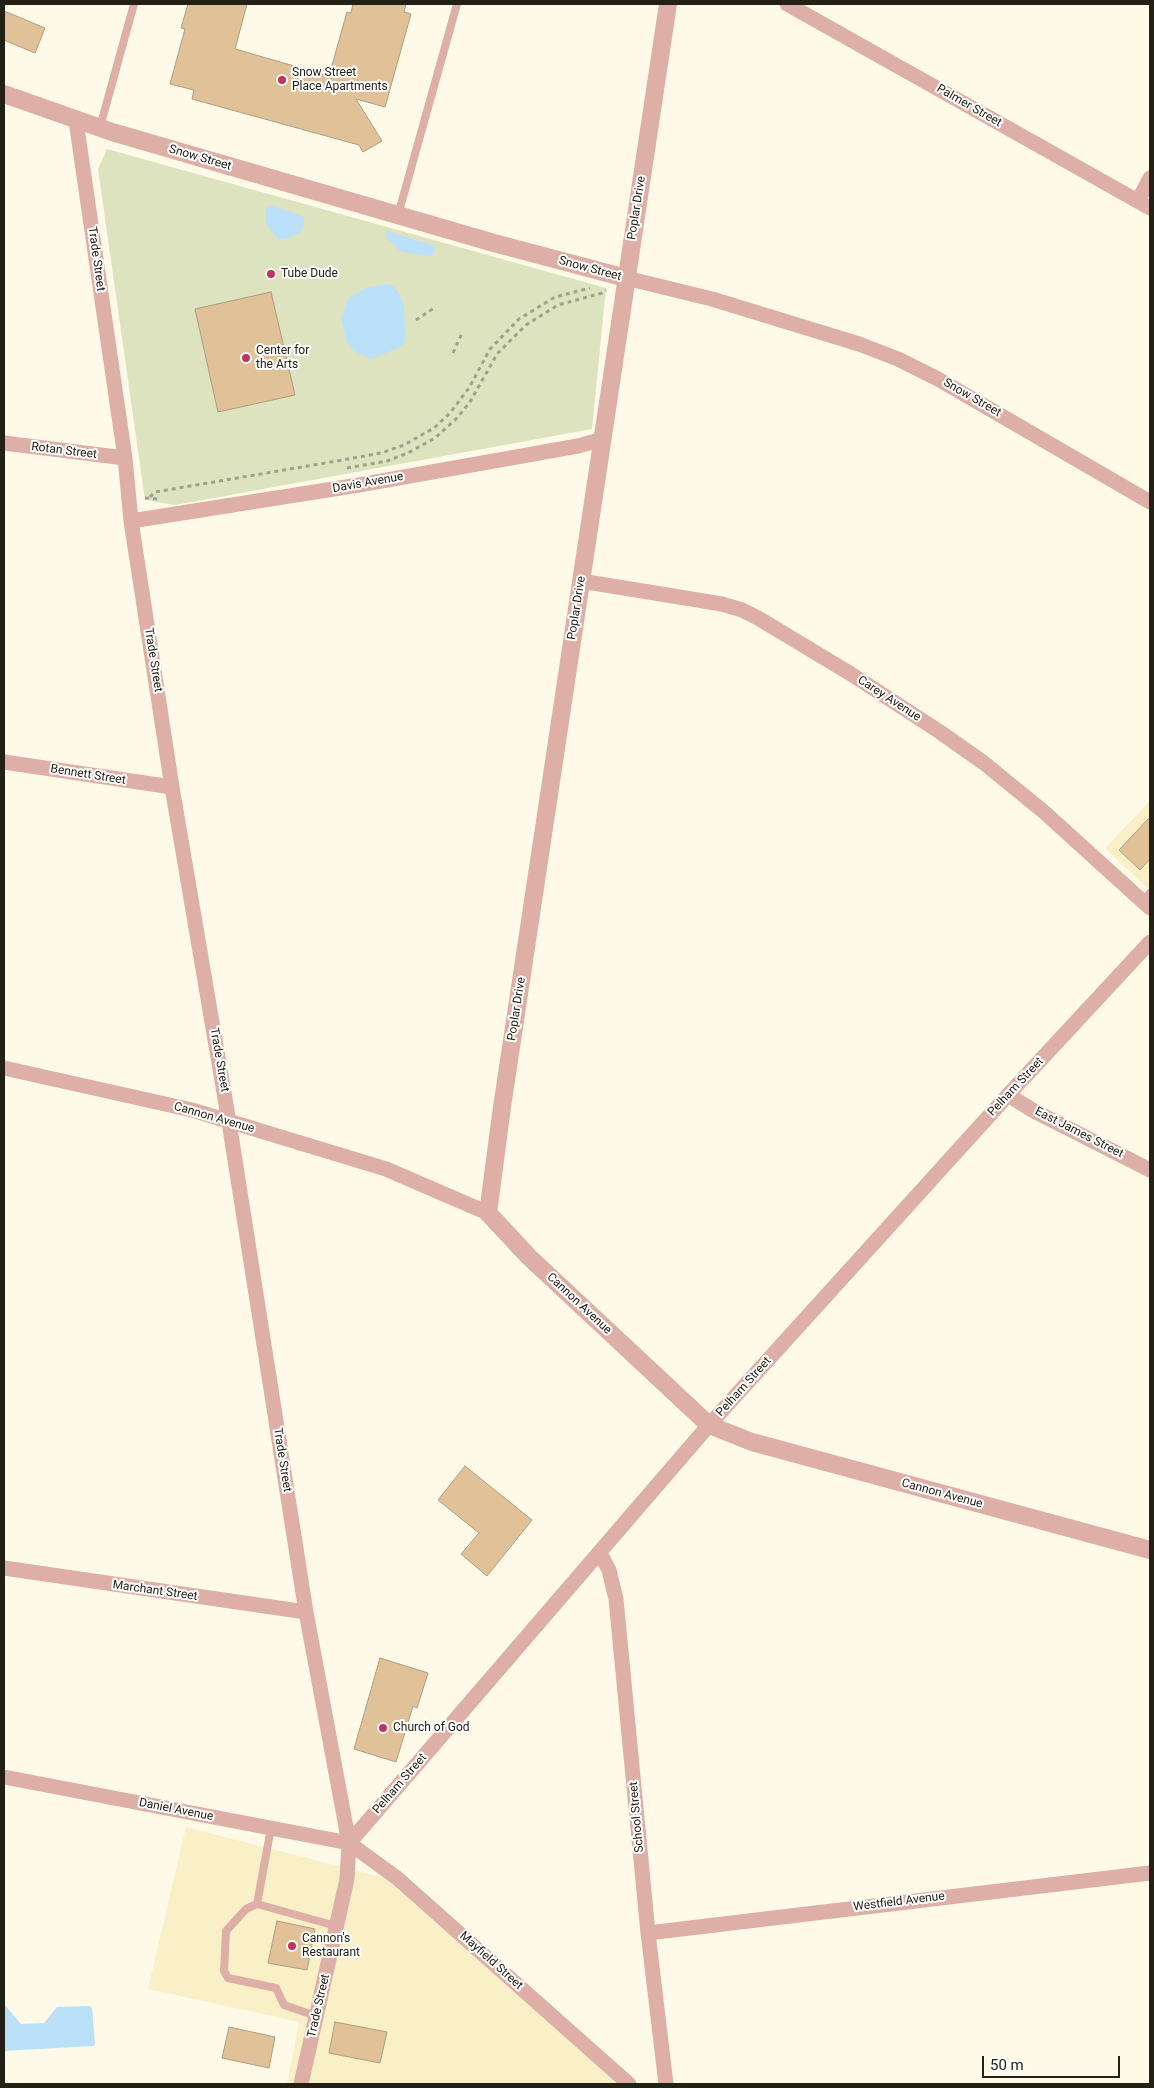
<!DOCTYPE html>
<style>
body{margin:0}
#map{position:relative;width:1154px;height:2088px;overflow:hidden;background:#fefae7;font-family:Roboto,sans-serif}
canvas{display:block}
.frame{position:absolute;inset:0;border:5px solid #232115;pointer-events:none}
.scale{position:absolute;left:982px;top:2056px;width:138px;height:22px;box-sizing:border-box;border:2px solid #232115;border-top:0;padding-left:6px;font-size:15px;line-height:18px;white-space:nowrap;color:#232115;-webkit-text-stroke:4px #fff;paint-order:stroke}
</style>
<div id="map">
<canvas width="1154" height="2088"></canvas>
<div class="frame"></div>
<div class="scale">50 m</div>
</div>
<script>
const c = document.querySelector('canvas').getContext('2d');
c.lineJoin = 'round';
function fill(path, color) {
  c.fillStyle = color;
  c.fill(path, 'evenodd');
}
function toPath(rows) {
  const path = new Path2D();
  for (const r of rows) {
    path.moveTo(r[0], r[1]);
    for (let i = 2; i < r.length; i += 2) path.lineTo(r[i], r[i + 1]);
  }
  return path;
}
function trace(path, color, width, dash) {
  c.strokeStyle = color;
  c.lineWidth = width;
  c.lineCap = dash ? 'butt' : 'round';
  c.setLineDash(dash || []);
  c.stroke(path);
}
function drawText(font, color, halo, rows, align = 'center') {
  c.font = font + ' Roboto,sans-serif';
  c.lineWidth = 4;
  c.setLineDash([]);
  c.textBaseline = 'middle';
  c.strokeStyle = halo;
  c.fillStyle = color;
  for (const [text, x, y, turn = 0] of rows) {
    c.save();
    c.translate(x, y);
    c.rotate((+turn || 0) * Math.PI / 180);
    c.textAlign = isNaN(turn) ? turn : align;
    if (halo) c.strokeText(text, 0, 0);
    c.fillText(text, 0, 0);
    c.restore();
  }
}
fill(toPath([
 [1150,801,1150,891,1105,848],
 [186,1827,385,1878,618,2084,287,2084,299,2022,148,1989]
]), '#f9f0c8');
fill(toPath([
 [107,149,606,288,592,429,175,505,145,500,98,169]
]), '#dce3be');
fill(toPath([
 [271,205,304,217,304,224,300,233,283,240,275,236,266,223,266,208],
 [387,231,432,245,435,248,434,253,430,256,402,252,388,240,385,235],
 [386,284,393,286,400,295,404,307,406,335,404,344,400,347,371,359,354,351,347,342,341,318,349,298,365,288],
 [4,2004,21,2024,44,2023,57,2007,90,2006,92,2008,95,2045,93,2046,4,2051]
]), '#bbe0fa');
const building = toPath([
 [188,4,247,4,235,49,329,76,347,12,351,13,353,4,406,4,404,12,411,14,385,107,356,99,382,141,363,152,359,145,192,99,194,90,170,84,185,29,181,28,188,4],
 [4,11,45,28,35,53,4,40,4,11],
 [271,292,295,395,218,412,195,309,271,292],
 [1150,817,1150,859,1140,870,1119,850,1150,817],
 [465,1466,532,1520,487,1576,461,1554,479,1533,438,1500,465,1466],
 [380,1658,428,1673,417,1708,413,1706,396,1762,354,1749,380,1658],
 [277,1921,315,1929,307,1970,268,1963,277,1921],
 [335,2022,387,2032,380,2063,329,2053,335,2022],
 [229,2027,275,2037,269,2068,222,2058,229,2027]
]);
fill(building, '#e1c298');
trace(building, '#af9c82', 1);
trace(toPath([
 [416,320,434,308],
 [453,353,462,333],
 [347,468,387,461,408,453,435,438,456,419,470,402,497,354,526,325,558,305,602,293,606,290],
 [150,497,155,492,337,461,381,453,404,445,434,428,450,413,469,388,490,349,519,319,555,297,590,288],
 [145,498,158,499]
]), '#a29f8f', 3, [4, 4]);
trace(toPath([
 [100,127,134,4],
 [398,215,457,4],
 [1143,901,1150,893],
 [257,1904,271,1828],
 [316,2016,284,2005,276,1988,228,1978,224,1971,226,1931,246,1909,257,1904,336,1926]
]), '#deafa6', 8);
trace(toPath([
 [787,4,1150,208],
 [76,121,125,458,131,521,172,787,229,1122,306,1612,349,1843,347,1879,301,2084],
 [1138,201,1150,178],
 [626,278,712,299,859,344,898,359,938,379,1150,502],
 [4,443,125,458],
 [131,521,359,485,578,446,603,439],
 [581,581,722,604,742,610,758,618,851,674,940,732,984,763,1044,812,1150,908],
 [4,762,172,787],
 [4,1068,192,1110,386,1169,488,1213],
 [1008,1095,1034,1111,1150,1170],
 [600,1553,609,1570,616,1599,648,1933,666,2084],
 [4,1568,306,1612],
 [4,1777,349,1843,397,1878,629,2084],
 [349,1843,709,1425,1008,1095,1150,942],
 [648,1933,1150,1873]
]), '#deafa6', 15);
trace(toPath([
 [668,4,502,1107,488,1213,529,1257,709,1425,752,1442,1150,1550],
 [4,94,112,132,494,243,626,278]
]), '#deafa6', 18);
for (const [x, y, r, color] of [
 [282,80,5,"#c2335e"],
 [271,274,5,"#c2335e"],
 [246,358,5,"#c2335e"],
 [383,1728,5,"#c2335e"],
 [292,1946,5,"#c2335e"]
]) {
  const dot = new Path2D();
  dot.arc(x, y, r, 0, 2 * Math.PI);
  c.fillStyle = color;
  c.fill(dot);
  trace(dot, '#fff', 2);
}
drawText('12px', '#232115', '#fff', [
 ["Snow Street",292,73],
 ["Place Apartments",292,87],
 ["Tube Dude",281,274],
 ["Center for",256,351],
 ["the Arts",256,365],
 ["Church of God",393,1728],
 ["Cannon's",302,1939],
 ["Restaurant",302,1953]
], 'left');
drawText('12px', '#232115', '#fff', [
 ["Palmer Street",969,106,30],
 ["Snow Street",200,158,16],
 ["Poplar Drive",637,208,-81],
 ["Trade Street",96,259,82],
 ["Snow Street",590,269,15],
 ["Snow Street",972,398,30],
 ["Rotan Street",64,451,7],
 ["Davis Avenue",368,483,-10],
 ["Poplar Drive",577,608,-81],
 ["Trade Street",153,660,81],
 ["Carey Avenue",889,699,33],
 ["Bennett Street",88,775,9],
 ["Poplar Drive",517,1009,-81],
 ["Trade Street",219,1060,80],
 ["Pelham Street",1016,1087,-47],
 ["Cannon Avenue",214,1118,16],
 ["East James Street",1079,1133,27],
 ["Cannon Avenue",579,1304,43],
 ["Pelham Street",744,1387,-48],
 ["Trade Street",282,1460,81],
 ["Cannon Avenue",942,1494,15],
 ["Marchant Street",155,1591,8],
 ["Pelham Street",400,1784,-49],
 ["Daniel Avenue",176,1810,11],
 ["School Street",637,1817,-95],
 ["Westfield Avenue",899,1902,-7],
 ["Mayfield Street",491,1961,42],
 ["Trade Street",319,2006,-77]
]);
</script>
